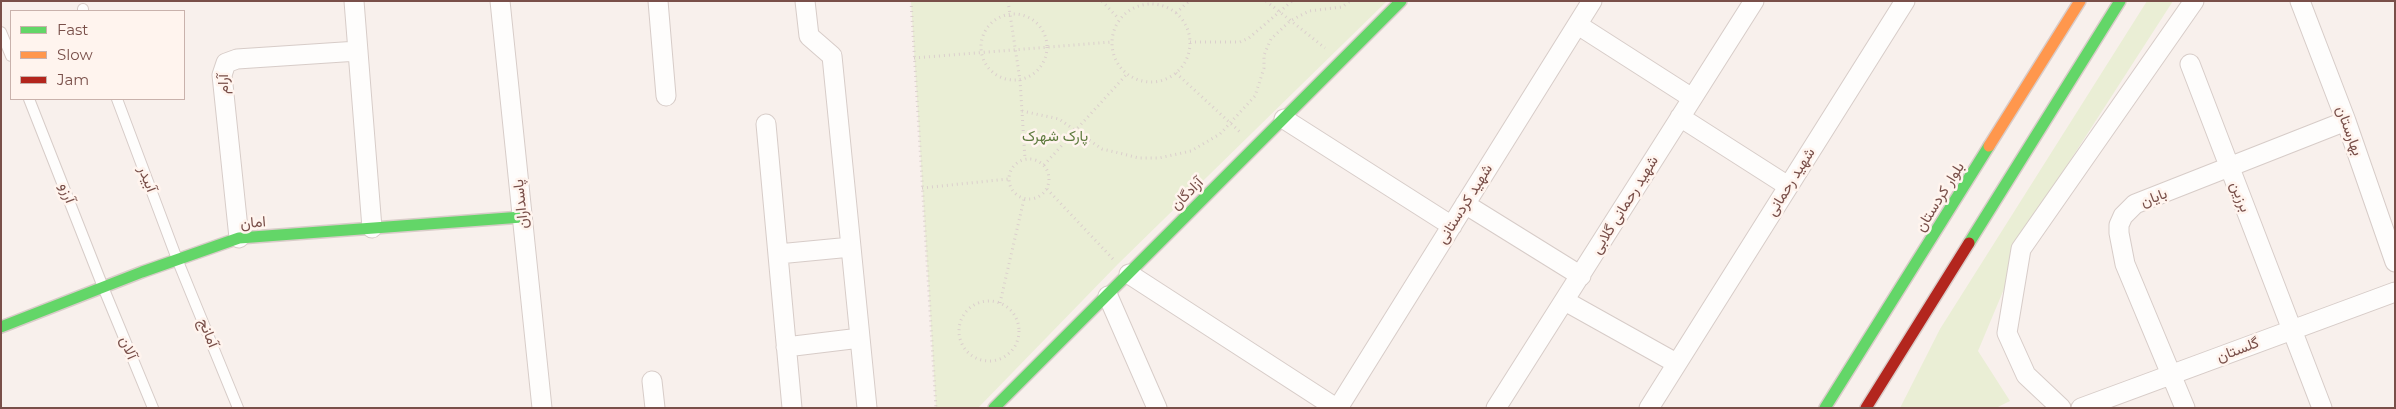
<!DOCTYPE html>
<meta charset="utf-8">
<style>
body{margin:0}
#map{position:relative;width:2396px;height:409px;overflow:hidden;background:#f8f0ec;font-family:Montserrat,sans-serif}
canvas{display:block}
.frame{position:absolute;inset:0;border:2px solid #794f49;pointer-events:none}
.legend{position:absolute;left:10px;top:10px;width:175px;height:90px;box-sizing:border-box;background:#fff4ee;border:1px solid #c9b2ac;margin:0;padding:6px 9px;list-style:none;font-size:15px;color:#794f49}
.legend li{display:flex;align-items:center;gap:10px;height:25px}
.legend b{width:25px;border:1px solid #c9b2ac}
</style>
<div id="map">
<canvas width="2396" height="409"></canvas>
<div class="frame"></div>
<ul class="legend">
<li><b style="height:6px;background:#63d668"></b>Fast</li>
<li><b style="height:6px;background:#ff974d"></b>Slow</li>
<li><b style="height:6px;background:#b3261e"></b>Jam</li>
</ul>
</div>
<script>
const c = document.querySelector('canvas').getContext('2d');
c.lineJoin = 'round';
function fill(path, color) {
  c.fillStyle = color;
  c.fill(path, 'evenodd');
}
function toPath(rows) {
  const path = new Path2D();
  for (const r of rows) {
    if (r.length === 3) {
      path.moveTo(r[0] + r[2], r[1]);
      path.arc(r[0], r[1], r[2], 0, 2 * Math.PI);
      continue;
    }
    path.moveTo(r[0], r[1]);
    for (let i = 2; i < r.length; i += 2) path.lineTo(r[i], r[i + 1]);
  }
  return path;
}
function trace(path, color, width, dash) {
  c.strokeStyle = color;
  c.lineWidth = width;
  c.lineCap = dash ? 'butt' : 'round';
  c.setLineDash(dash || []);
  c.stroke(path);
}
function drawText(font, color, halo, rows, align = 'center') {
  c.font = font + ' Montserrat,Vazirmatn,sans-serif';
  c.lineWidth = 5;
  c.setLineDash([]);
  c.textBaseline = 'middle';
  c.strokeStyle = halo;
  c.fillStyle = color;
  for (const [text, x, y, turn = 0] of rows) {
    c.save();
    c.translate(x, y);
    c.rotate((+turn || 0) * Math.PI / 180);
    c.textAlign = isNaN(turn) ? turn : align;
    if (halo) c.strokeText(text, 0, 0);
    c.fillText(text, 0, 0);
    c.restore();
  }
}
fill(toPath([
 [911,1,1387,1,1118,264,978,408,936,408],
 [2147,1,2173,1,2035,215,1978,351,2010,401,1996,408,1900,408,1940,329]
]), '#eaeed5');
const lane = toPath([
 [83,9,83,11],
 [1,32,11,56],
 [29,99,103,287,153,408],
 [117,99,177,259,238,408]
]);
const street = toPath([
 [354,1,372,228],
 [500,1,542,408],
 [658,1,666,96],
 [805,1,809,36,832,56,867,408],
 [2300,1,2346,121,2395,262],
 [1578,25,1692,98],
 [2190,64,2322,408],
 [1680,117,1788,186],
 [1284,119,1452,226],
 [766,124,792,408],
 [1465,204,1581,276],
 [239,238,222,75,226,63,237,59,358,51],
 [778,254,851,247],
 [1129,274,1336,408],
 [1108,296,1157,408],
 [1565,301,1676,363],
 [786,347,860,338],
 [652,381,655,408],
 [1338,408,1592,1],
 [1496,408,1754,1],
 [1649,408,1905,1],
 [2061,408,2026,375,2007,333,2021,249,2194,1],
 [2081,408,2395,292],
 [2185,408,2125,264,2119,233,2119,225,2123,216,2135,204,2346,121]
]);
const fast = toPath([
 [1969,243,2120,1],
 [1,327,142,272,239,238,522,217],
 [994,408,1401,1],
 [1825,408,1989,146]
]);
const slow = toPath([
 [1989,146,2080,1]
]);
const jam = toPath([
 [1866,408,1969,243]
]);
trace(lane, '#d7ccc8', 12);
trace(street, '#d7ccc8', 21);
trace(fast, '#d9ccc9', 14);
trace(slow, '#d9ccc9', 14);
trace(jam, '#d9ccc9', 14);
trace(toPath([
 [911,1,936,408],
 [1008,1,1020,80,1025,159],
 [1102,1,1119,19],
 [1266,1,1325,48],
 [1151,43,39],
 [1176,13,1189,1],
 [1014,47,33],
 [1190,42,1240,42,1249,38,1292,1],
 [914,58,1111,42],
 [1176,73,1240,132],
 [1022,111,1059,119,1102,149,1119,153,1139,158,1159,158,1191,151,1220,134,1255,96,1264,68,1264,55,1271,39,1290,21,1309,11,1342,7,1350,1],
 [1029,179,20],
 [1044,165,1127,74],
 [922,188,1008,179],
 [1047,189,1113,259],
 [989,331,30],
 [1000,303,1024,199]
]), '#dbcfcd', 3, [1, 4]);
trace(lane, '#fefdfc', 10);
trace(street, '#fefdfc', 19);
trace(fast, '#63d668', 11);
trace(slow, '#ff974d', 11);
trace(jam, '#b3261e', 11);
drawText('15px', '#794f49', '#fff4ee', [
 ["آرام",224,84,-90],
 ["بهارستان",2349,131,70],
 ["آبیدر",147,179,69],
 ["شهید رحمانی",1791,182,-58],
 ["آرزو",67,193,69],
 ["آزادگان",1187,194,-45],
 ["بلوار کردستان",1940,197,-58],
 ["برزین",2240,197,69],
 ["بایان",2154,198,-21],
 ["پاسداران",521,204,-96],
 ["شهید کردستانی",1465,204,-58],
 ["شهید رحمانی گلابی",1625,205,-58],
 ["امان",253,223,-5],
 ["آمانج",208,333,68],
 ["آلان",128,348,67],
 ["گلستان",2238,350,-21]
]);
drawText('15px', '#5d7a3d', '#fff4ee', [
 ["پارک شهرک",1055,137]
]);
</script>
